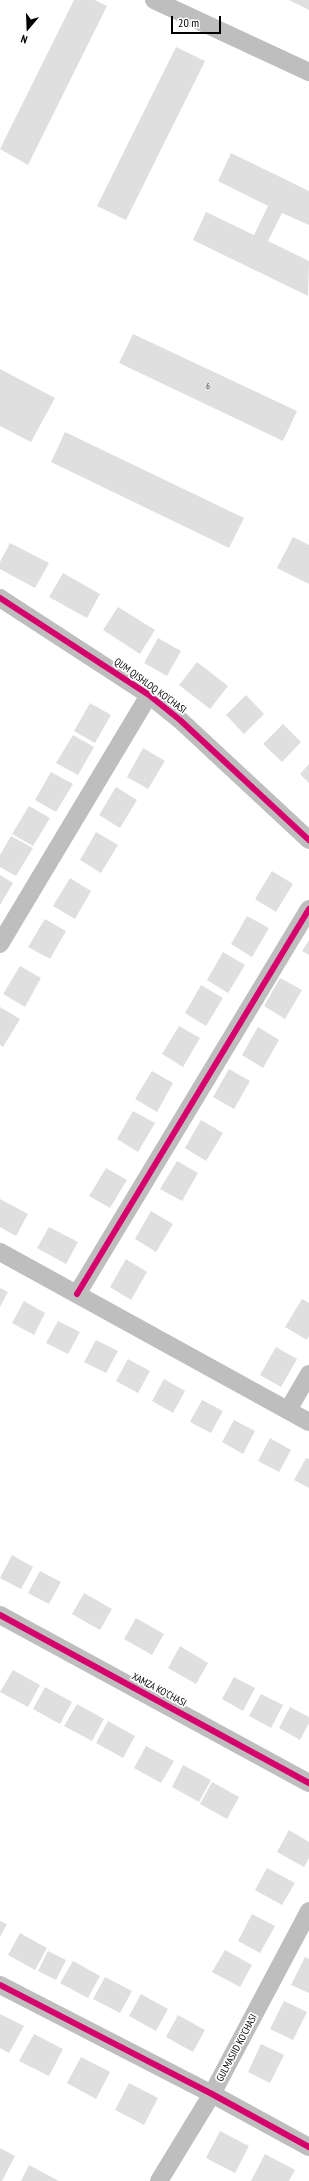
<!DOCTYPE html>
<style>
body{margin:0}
#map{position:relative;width:309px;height:2181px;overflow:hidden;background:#fff;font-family:"PT Sans Narrow",sans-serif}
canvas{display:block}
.north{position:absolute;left:8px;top:8px;width:40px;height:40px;-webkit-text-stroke:3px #fff;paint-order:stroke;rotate:199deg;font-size:11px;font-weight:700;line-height:16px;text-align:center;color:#000}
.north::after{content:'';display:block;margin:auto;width:14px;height:18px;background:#000;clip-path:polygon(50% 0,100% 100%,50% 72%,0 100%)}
.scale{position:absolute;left:171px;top:16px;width:50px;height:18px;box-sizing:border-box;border:2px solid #000;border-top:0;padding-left:5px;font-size:12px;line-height:14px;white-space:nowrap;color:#000;-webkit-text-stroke:3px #fff;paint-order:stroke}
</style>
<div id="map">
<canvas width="309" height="2181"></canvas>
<div class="north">N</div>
<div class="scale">20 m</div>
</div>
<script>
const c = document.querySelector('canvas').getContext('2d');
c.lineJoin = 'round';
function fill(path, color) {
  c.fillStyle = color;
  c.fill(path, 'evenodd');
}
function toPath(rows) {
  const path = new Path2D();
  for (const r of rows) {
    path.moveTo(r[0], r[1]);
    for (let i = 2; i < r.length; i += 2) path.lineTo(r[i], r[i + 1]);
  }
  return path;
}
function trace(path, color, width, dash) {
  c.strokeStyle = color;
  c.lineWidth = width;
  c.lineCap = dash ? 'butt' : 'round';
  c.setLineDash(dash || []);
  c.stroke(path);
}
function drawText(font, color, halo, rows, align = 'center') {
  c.font = font + ' "PT Sans Narrow",sans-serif';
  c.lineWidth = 3.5;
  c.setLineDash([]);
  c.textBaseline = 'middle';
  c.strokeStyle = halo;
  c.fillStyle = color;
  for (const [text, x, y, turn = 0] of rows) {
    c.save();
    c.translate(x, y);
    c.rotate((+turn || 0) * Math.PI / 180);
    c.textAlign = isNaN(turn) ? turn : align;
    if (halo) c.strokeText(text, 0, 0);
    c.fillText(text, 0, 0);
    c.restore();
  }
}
fill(toPath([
 [74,0,95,0,107,6,28,165,0,149],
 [289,0,309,0,309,10],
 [176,47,205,61,126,220,97,206],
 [231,153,309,191,309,225,282,213,268,241,309,261,308,296,193,240,206,212,254,235,268,206,218,181],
 [133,334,297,411,283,441,119,363],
 [0,369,55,398,31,442,0,426],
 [65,432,244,518,229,548,51,462],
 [293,537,309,545,309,584,277,568],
 [10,543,49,563,35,588,0,569,0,562],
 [63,573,100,594,87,618,49,597],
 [118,607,155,630,140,654,103,630],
 [158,638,181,651,167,676,144,663],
 [197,662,228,686,210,709,179,685],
 [246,695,264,714,244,734,226,715],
 [90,703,111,715,95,743,74,731],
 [283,724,301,742,282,762,263,744],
 [73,735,94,747,78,775,56,763],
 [143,748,165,761,148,789,127,777],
 [309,764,309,783,300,774],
 [51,772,73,784,56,812,35,800],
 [116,787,137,800,120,828,99,815],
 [29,806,50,818,33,846,12,834],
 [96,832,118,845,101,873,80,860],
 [11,836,33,848,16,876,0,867,0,855],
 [272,871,293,884,276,912,255,899],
 [0,875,13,883,0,905],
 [70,878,91,891,75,919,53,906],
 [247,916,269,928,252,957,231,944],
 [45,919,66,931,50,959,28,947],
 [309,940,309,955,302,951],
 [223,952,245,965,228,993,207,980],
 [20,966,41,978,25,1007,3,994],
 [280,978,302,990,285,1019,264,1006],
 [201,985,223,998,206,1026,185,1013],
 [0,1007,20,1019,3,1047,0,1045],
 [179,1026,200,1038,183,1067,162,1054],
 [258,1027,279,1040,263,1068,242,1055],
 [229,1069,250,1081,234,1109,213,1097],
 [152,1071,173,1083,157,1112,135,1099],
 [133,1111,155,1123,138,1152,117,1139],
 [201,1120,223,1133,206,1161,185,1148],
 [177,1161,198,1173,182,1201,160,1189],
 [106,1168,127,1180,110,1208,89,1196],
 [0,1199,28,1214,16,1236,0,1227],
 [151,1211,173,1224,156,1252,135,1239],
 [49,1227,78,1242,66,1264,37,1248],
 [126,1259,147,1272,131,1300,110,1287],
 [0,1288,8,1292,0,1307],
 [302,1299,309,1303,309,1336,307,1340,285,1327],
 [24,1301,45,1313,34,1335,12,1323],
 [58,1321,80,1332,68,1354,46,1343],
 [96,1340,118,1351,106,1373,84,1362],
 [276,1347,297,1359,281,1387,260,1375],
 [128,1359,150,1371,138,1393,116,1381],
 [164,1379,185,1391,173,1413,152,1401],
 [202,1400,223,1411,211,1433,190,1422],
 [234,1420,255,1431,243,1454,222,1442],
 [270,1438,291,1450,279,1472,258,1461],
 [306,1458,309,1459,309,1488,294,1480],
 [12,1555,33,1567,21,1589,0,1578],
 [40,1571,61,1582,49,1604,28,1593],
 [84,1593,112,1609,100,1630,72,1614],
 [136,1618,164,1634,152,1655,124,1639],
 [180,1646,208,1663,196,1684,168,1668],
 [13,1670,40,1685,28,1707,0,1692],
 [234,1677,255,1688,243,1711,222,1699],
 [45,1687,72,1702,60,1724,33,1709],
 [261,1694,283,1705,271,1728,249,1716],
 [77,1704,104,1719,92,1741,64,1726],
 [290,1707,309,1717,309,1723,300,1740,279,1728],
 [108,1721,135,1736,123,1758,96,1743],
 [146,1746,174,1761,161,1783,134,1768],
 [183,1765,211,1780,199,1802,172,1787],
 [212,1782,239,1797,227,1819,200,1804],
 [289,1830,309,1842,309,1858,304,1867,277,1852],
 [267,1868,295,1883,282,1905,255,1890],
 [252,1914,275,1926,260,1953,238,1941],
 [0,1921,7,1924,0,1937],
 [20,1933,47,1948,35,1970,8,1955],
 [225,1950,252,1965,240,1987,212,1972],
 [48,1951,66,1960,56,1980,38,1971],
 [305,1957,309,1959,309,1993,291,1985],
 [73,1961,100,1976,88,1998,60,1983],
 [105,1977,132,1991,120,2013,93,1999],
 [141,1994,168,2009,156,2031,129,2016],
 [284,2001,307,2012,293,2040,270,2029],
 [0,2014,24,2026,9,2053,0,2048],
 [178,2015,205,2030,193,2052,166,2037],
 [34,2034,63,2049,49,2076,19,2061],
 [261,2044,284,2055,270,2083,248,2072],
 [81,2057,110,2072,96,2099,67,2083],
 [129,2083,158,2098,144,2125,115,2110],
 [220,2131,249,2146,235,2173,206,2158],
 [0,2148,15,2156,2,2181,0,2181],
 [265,2154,295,2170,289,2181,251,2181],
 [29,2165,59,2181,21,2181]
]), '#dfdfdf');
trace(toPath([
 [154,0,309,72],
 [0,598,149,695,180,720,309,840],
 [0,944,149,695],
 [0,1252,309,1422],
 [77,1294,309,909],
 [288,1410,309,1374],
 [0,1615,309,1783],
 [0,1985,212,2094,309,2147],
 [159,2181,212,2094,309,1911]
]), '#bebebe', 18);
trace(toPath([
 [0,598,149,695,180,720,309,840],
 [77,1294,309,909],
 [0,1615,309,1783],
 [0,1985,212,2094,309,2147]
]), '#d6006c', 6);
drawText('8px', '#383838', null, [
 ["6",208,387]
]);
drawText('10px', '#000', '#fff', [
 ["QUM QISHLOQ KO'CHASI",150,686,36],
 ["XAMZA KO'CHASI",159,1690,28],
 ["GULMASJID KO'CHASI",237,2048,-62]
]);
</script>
